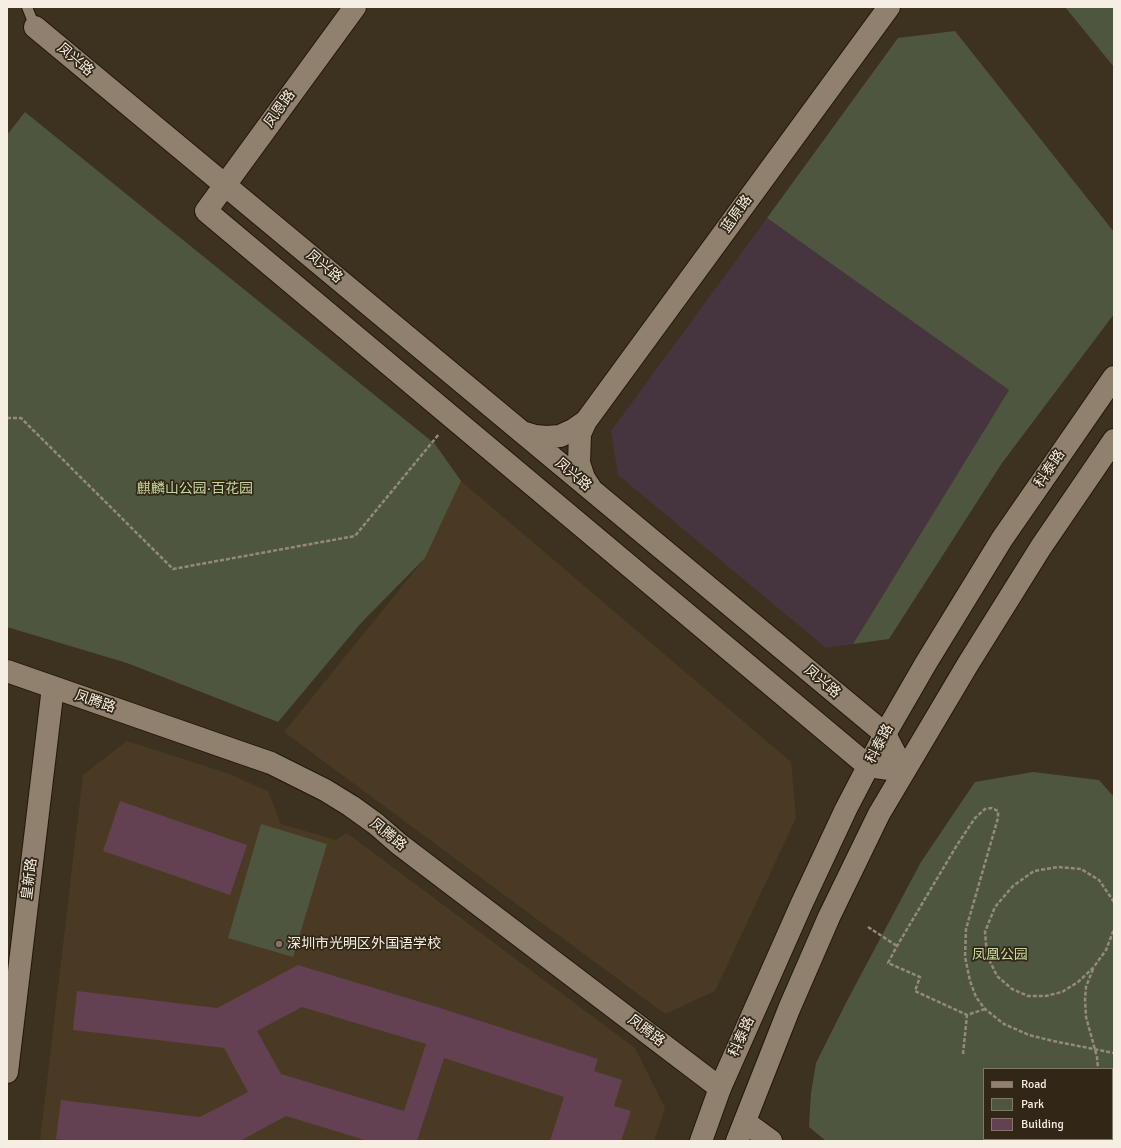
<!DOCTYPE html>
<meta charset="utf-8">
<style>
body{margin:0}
#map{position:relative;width:1121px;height:1148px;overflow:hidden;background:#3d3120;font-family:Signika,sans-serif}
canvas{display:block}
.frame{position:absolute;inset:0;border:8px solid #f5eee3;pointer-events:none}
.legend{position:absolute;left:983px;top:1068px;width:130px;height:72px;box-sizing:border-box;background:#322717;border:1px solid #807769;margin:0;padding:5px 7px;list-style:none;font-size:12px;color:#f5eee3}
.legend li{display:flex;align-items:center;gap:8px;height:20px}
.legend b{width:20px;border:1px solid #807769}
</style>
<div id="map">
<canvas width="1121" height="1148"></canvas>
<div class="frame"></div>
<ul class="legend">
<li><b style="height:5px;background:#8f816e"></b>Road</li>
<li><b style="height:11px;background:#4f563f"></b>Park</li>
<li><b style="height:11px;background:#634052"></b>Building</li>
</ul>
</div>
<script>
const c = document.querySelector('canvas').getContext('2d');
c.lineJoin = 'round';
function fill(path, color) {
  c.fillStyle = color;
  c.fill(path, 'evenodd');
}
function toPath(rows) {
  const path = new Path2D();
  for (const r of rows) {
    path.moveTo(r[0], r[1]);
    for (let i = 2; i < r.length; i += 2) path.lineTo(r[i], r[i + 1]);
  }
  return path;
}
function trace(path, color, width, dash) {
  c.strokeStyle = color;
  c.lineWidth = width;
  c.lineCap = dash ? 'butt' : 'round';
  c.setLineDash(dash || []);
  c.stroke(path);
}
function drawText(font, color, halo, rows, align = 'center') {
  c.font = font + ' Signika,"Noto Sans SC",sans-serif';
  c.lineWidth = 3.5;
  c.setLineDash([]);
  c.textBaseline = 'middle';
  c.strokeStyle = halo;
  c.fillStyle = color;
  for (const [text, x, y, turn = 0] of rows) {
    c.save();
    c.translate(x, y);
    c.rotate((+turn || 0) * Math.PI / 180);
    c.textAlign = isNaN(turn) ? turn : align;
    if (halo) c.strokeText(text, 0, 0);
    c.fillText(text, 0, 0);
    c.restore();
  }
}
fill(toPath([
 [461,481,791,762,796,818,715,991,665,1014,284,732,425,558],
 [127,741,227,773,268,791,281,824,336,840,347,833,635,1048,665,1108,654,1141,40,1141,83,775]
]), '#4a3a23');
fill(toPath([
 [767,218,1009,390,853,644,826,648,618,475,611,431]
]), '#46343f');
fill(toPath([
 [1065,7,1114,7,1114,67],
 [955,31,1114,232,1114,314,1002,463,889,639,853,644,1009,390,767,218,898,38],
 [25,112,435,444,461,481,425,558,361,623,278,722,127,663,7,627,7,135],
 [1033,772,1099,780,1114,797,1114,1141,826,1141,809,1127,811,1093,816,1063,848,999,921,862,975,782],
 [984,1069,1112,1069,1112,1139,984,1139],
 [261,824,327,844,293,957,228,938]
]), '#4f563f');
fill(toPath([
 [120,801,247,845,230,895,103,851],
 [298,965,437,1007,598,1059,594,1071,622,1080,614,1106,631,1111,621,1141,550,1141,564,1097,444,1058,417,1141,368,1141,286,1116,240,1141,70,1141,56,1139,61,1100,200,1117,248,1092,224,1048,73,1030,77,991,217,1008],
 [302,1007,426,1044,404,1111,281,1074,257,1031],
 [1112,1125,1114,1127,1114,1138,1110,1141,1049,1141,1052,1139,1112,1139]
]), '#634052');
const service = toPath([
 [27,7,35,27]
]);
const tertiary = toPath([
 [355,7,206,211,868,766,904,771],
 [35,27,885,734,904,771],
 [522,432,535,436,547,437,560,436,573,430,586,421],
 [590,487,584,478,579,463,580,434,586,421,889,7],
 [7,671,242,753,271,763,325,790,351,806,376,824,399,844,720,1088],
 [7,1072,53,687],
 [745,1122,771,1141]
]);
const secondary = toPath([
 [701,1141,720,1088,802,903,846,809,885,734,926,663,1002,539,1114,377],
 [737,1141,789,1009,829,917,879,814,968,664,1041,547,1114,440]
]);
trace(service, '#231809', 12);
trace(tertiary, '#231809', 24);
trace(secondary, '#231809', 24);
trace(toPath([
 [7,418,21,418,173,569,355,536,439,434],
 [1114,902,1099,880,1081,869,1058,867,1034,871,1013,886,995,907,985,932,987,955,997,976,1012,989,1028,996,1046,996,1062,992,1078,982,1093,968,1106,950,1114,929],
 [868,927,897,946],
 [1093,969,1086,987,1085,999,1086,1017,1097,1057,1098,1069],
 [985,1009,967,1015,915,991,920,977,888,963,897,946,957,845,975,818,985,809,992,808,998,811,998,818,966,929,965,957,970,981,976,997,985,1009,1004,1024,1029,1035,1053,1041,1114,1053],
 [963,1054,967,1015]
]), '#948a7c', 2.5, [4, 2]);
trace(service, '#8f816e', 10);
trace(tertiary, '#8f816e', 22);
trace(secondary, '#8f816e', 22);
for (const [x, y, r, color] of [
 [279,944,4,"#8d6e63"]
]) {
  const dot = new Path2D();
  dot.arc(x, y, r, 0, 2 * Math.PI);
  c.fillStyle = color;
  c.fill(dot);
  trace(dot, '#322717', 1.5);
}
drawText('14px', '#f5eee3', '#322717', [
 ["凤兴路",75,60,40],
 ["凤恩路",280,109,-54],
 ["蓝原路",737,214,-54],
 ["凤兴路",324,267,40],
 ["科泰路",1050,469,-56],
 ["凤兴路",573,475,40],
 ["凤兴路",822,682,40],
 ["凤腾路",95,702,19],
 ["科泰路",880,744,-62],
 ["凤腾路",388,835,39],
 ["皇新路",30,879,-83],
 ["凤腾路",646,1031,37],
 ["科泰路",742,1037,-66]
]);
drawText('14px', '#c5d99c', '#322717', [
 ["麒麟山公园·百花园",195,489],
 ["凤凰公园",1000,955]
]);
drawText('14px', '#f5eee3', '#322717', [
 ["深圳市光明区外国语学校",287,944]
], 'left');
</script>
